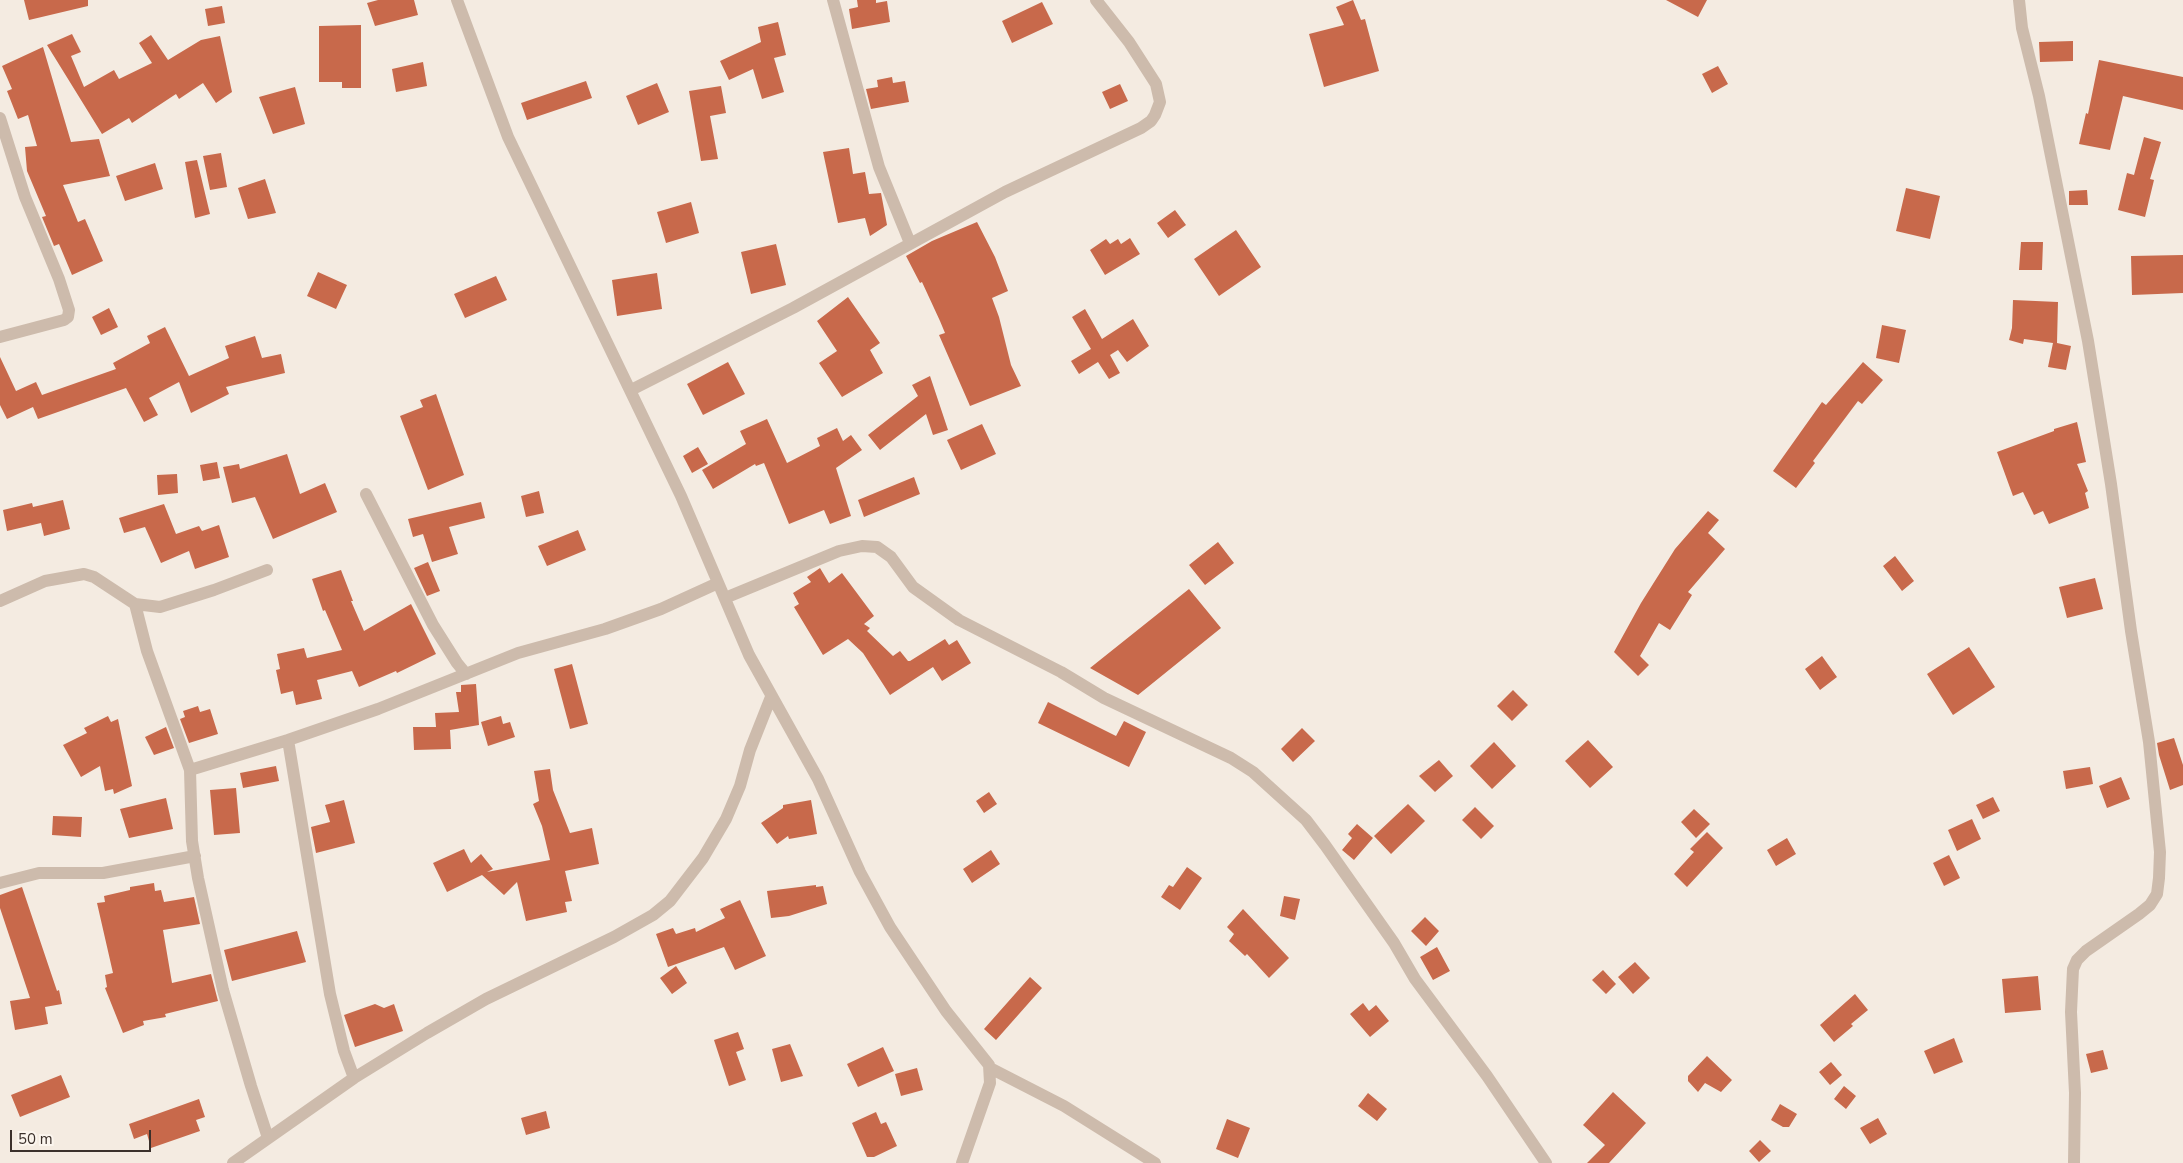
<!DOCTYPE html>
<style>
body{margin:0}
#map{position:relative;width:2183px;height:1163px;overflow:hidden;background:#f4ebe1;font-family:"Nunito Sans",sans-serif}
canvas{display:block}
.scale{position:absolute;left:10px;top:1130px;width:141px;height:22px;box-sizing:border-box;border:2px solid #3b302b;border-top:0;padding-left:6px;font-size:15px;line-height:18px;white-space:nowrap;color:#3b302b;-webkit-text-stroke:4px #fbf5ee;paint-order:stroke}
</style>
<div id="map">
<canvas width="2183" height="1163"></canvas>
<div class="scale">50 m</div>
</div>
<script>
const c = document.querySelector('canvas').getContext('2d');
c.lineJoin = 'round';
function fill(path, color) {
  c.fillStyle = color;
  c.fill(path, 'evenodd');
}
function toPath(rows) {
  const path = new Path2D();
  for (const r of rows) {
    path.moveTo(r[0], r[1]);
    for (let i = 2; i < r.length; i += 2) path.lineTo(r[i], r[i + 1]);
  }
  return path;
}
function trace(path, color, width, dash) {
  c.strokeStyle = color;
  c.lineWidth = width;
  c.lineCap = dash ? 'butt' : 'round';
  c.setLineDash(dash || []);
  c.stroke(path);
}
fill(toPath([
 [24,0,88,0,88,6,29,20],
 [378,0,414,0,418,15,375,26,367,3],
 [857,0,876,0,876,3,887,1,890,22,852,29,849,9,858,7],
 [1353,0,1361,20,1365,19,1379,71,1324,87,1309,34,1344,25,1336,7],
 [1666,0,1707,0,1698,17],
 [1042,2,1053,24,1012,43,1002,21],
 [222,6,225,23,208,26,205,9],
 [778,22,786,55,774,58,784,92,762,99,753,69,729,80,720,61,761,42,758,27],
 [361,25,361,88,342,88,342,82,319,82,319,26],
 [72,34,81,52,71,56,84,87,114,70,119,79,152,63,139,43,151,35,168,60,201,40,220,36,232,92,216,103,203,83,179,99,176,94,132,123,129,118,102,134,47,45],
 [2073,41,2073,61,2040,62,2039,42],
 [43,47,71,142,99,139,110,176,63,185,78,222,85,219,103,261,72,275,59,244,54,246,42,217,46,216,27,171,25,147,37,146,28,115,18,119,7,91,12,89,2,66],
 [2099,60,2183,77,2183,110,2123,96,2110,150,2079,144,2086,113,2088,114],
 [423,62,427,86,396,92,392,69],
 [1718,66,1728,84,1712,93,1702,74],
 [892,77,893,83,905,81,909,102,871,109,866,89,878,87,877,80],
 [586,81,592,98,527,120,521,103],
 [657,83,669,112,638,125,626,96],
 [1120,84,1128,101,1110,109,1102,92],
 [721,86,726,113,710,116,718,159,701,161,689,91],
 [295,87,305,124,273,134,259,97],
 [2144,137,2161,142,2150,179,2154,180,2145,217,2118,210,2127,173,2134,175],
 [849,148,853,174,865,172,869,194,881,193,887,225,870,236,865,218,838,223,823,152],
 [221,153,227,187,210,190,203,156],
 [197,160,210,214,195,218,185,162],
 [155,163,163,189,125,201,116,176],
 [265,179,276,213,248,219,238,188],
 [1906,188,1940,196,1930,239,1896,231],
 [2087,190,2088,205,2069,205,2069,191],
 [691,202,699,233,666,243,657,212],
 [1175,210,1186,225,1168,238,1157,223],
 [977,222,995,257,1008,291,992,298,999,317,1011,365,1021,386,970,406,939,335,945,333,940,321,922,282,920,283,906,256,932,241],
 [1236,230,1261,267,1219,296,1194,259],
 [1130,238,1140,254,1105,275,1090,250,1106,239,1110,244,1118,239,1121,244],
 [2021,242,2043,242,2042,270,2019,270],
 [776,244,786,285,751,294,741,252],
 [2183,255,2183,293,2132,295,2131,256],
 [318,272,347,285,336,309,307,296],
 [657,273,662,309,617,316,612,280],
 [496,276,507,300,465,318,454,294],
 [848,297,880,343,870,350,883,373,842,397,819,363,837,351,817,321],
 [2013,300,2058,302,2057,343,2071,346,2066,370,2048,367,2053,343,2024,339,2023,344,2009,340,2012,328],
 [109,308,118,327,101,335,92,317],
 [1085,309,1102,339,1133,319,1149,346,1127,362,1118,350,1110,355,1120,373,1109,379,1098,362,1079,374,1071,361,1091,349,1072,317],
 [1882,325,1906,330,1899,363,1876,358],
 [165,327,189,376,229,358,225,346,255,336,262,358,281,354,285,373,226,387,229,394,191,413,179,382,149,398,158,415,144,422,126,388,38,419,33,407,7,419,0,405,0,357,16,391,36,382,42,395,116,369,113,363,150,343,147,336],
 [728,362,745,394,703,415,687,384],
 [1863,362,1883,380,1862,404,1858,401,1813,461,1815,463,1796,488,1773,471,1822,402,1826,405],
 [930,376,948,430,933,435,926,414,880,450,868,435,918,396,912,385],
 [436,394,464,475,428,490,400,416,423,407,420,400],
 [767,419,787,463,820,446,817,438,837,428,843,441,851,435,862,450,836,468,851,516,830,524,824,510,789,524,764,463,756,466,755,464,713,489,702,470,746,444,740,431],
 [2077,422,2086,462,2077,464,2088,491,2085,493,2089,508,2049,524,2043,511,2034,515,2023,492,2013,496,1997,452,2054,431,2054,429],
 [982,424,996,454,961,470,947,440],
 [698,447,708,464,692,473,683,456],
 [287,454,300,494,325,483,337,512,273,539,255,497,232,503,223,467,239,464,240,469],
 [217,462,220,478,203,481,200,465],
 [177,474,178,493,158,495,157,475],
 [914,477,920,494,864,517,858,500],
 [539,491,544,513,526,517,521,496],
 [63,500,70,529,44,536,41,523,7,531,3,510,32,503,33,507],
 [481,502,485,518,449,527,458,554,432,562,423,534,413,537,408,519],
 [164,504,176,534,199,526,202,531,219,525,229,557,195,569,189,551,161,563,145,527,124,533,119,518],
 [1708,511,1719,520,1708,533,1725,549,1688,592,1692,595,1670,630,1659,623,1640,656,1649,665,1638,676,1614,652,1641,603,1675,549],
 [578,530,586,550,547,566,538,546],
 [1218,542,1234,563,1205,585,1189,565],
 [1895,556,1914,581,1902,591,1883,566],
 [428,562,440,591,427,596,414,568],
 [820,568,829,583,842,573,874,616,864,624,870,628,867,631,893,656,900,651,908,661,910,661,945,639,949,645,957,640,971,663,942,681,933,667,890,695,863,653,848,639,823,655,794,607,799,604,793,593,811,582,807,577],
 [341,570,353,601,351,601,364,631,411,604,436,654,397,673,396,671,359,687,352,671,317,680,322,699,296,705,293,691,281,694,276,670,280,669,277,654,304,648,307,658,342,650,325,610,323,611,312,579],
 [2095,578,2103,609,2067,618,2059,587],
 [1189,589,1221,628,1138,695,1090,668],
 [1969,647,1995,687,1953,715,1927,674],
 [1822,656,1837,677,1820,690,1805,669],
 [572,664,588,724,570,729,554,669],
 [476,684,479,725,450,730,451,749,414,750,413,727,436,727,435,713,459,712,456,692,461,692,461,685],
 [1513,690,1528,705,1512,721,1497,706],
 [1048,702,1116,736,1124,721,1146,732,1129,767,1038,723],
 [198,706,200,712,210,709,218,734,189,743,180,719,185,717,183,711],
 [108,716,111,722,118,719,132,786,114,794,113,789,105,791,100,766,81,777,63,745,87,733,84,728],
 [501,716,503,724,510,722,515,737,488,746,481,722],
 [166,727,174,748,154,755,145,737],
 [1302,728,1315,741,1293,762,1281,749],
 [2174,738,2183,765,2183,785,2170,790,2159,755,2157,743],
 [1588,740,1613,767,1590,788,1565,761],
 [1494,742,1516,766,1492,789,1470,766],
 [1439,760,1453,776,1435,792,1419,776],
 [276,766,279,781,243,788,240,773],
 [2090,767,2093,784,2066,789,2063,771],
 [550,769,553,790,570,833,592,828,599,864,565,871,572,901,565,902,567,912,526,921,517,882,504,895,482,875,447,892,433,863,464,849,471,863,481,854,493,869,487,872,550,860,542,826,533,804,539,801,534,771],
 [2121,777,2130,799,2107,808,2099,786],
 [236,788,240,833,214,835,210,790],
 [989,792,997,804,984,813,976,801],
 [1993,797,2000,811,1983,819,1976,805],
 [166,798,173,829,129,838,120,809],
 [344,800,355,843,316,853,311,827,330,822,325,805],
 [811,800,817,834,789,839,788,836,777,844,761,823,783,808,783,805],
 [1408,804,1425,821,1391,854,1374,836],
 [1475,807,1494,826,1481,839,1462,820],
 [1694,809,1710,824,1696,838,1681,822],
 [53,816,82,817,81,837,52,835],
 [1972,819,1981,839,1957,851,1948,830],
 [1357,824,1373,838,1354,860,1342,850,1352,838,1348,834],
 [1707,832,1723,848,1687,887,1674,874,1694,852,1690,849],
 [1787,838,1796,854,1776,866,1767,850],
 [991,850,1000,864,972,883,963,869],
 [1949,855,1960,878,1944,886,1933,863],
 [1187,867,1202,878,1180,910,1161,897,1169,885,1173,887],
 [154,883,155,891,161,890,164,902,194,897,200,924,163,930,172,983,211,974,218,1001,165,1014,166,1017,143,1021,144,1025,123,1033,105,988,107,987,105,975,113,973,97,903,105,902,104,896,130,890,130,887],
 [816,885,816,887,823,886,827,904,789,916,771,918,767,891],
 [22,887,57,991,59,990,62,1004,45,1007,48,1024,15,1030,10,1001,30,998,0,908,0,895],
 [1284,896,1300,899,1295,920,1280,916],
 [740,900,766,956,735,970,724,947,668,967,656,934,673,928,676,934,695,928,696,932,725,918,720,909],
 [1243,909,1289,958,1269,978,1247,954,1245,956,1229,941,1234,934,1227,927],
 [1425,917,1439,931,1426,946,1411,931],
 [297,931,306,962,232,981,224,950],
 [1437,947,1450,971,1433,980,1420,957],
 [1635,962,1650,978,1633,994,1618,977],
 [676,966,687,983,672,994,660,978],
 [1603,970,1616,984,1606,994,1592,980],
 [2038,976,2041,1010,2005,1013,2002,979],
 [1030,977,1042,988,996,1040,984,1029],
 [1855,994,1868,1010,1851,1024,1853,1026,1834,1042,1820,1025],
 [1363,1003,1369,1011,1376,1005,1389,1021,1370,1037,1350,1014],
 [375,1004,384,1008,394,1004,403,1031,355,1047,344,1015],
 [738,1032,744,1049,736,1052,746,1080,729,1086,714,1040],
 [1954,1038,1963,1062,1934,1074,1924,1051],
 [790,1044,803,1076,781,1082,772,1049],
 [883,1047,894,1071,858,1087,847,1064],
 [2103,1050,2108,1069,2091,1073,2086,1054],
 [1707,1056,1732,1080,1721,1092,1705,1083,1698,1092,1688,1081,1688,1076],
 [1831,1062,1842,1075,1830,1085,1819,1072],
 [917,1068,923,1090,901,1096,895,1074],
 [61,1075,70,1097,20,1117,11,1095],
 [1844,1086,1856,1096,1846,1109,1834,1099],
 [1613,1092,1646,1123,1609,1163,1587,1163,1605,1145,1583,1125],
 [1368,1093,1387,1109,1377,1121,1358,1106],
 [199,1099,205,1117,196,1120,200,1131,151,1148,147,1134,134,1139,129,1124],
 [1780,1104,1797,1114,1789,1127,1783,1127,1771,1120],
 [546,1111,550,1128,526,1135,521,1118],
 [876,1112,881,1124,886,1122,897,1146,874,1157,867,1157,852,1123],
 [1878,1118,1887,1134,1870,1144,1860,1128],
 [1227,1119,1250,1128,1238,1158,1216,1149],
 [1760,1140,1771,1151,1759,1162,1749,1151]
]), '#c8694b');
trace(toPath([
 [457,0,508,137,681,496,749,655,818,779,860,872,890,927,946,1011,989,1065,990,1083,962,1163],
 [833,0,879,167,910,243],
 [2019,0,2022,28,2039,96,2088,341,2111,484,2131,631,2149,742,2160,852,2159,878,2157,894,2150,905,2139,914,2086,951,2077,960,2073,969,2071,1012,2075,1093,2074,1163],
 [0,118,25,197,59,279,69,310,68,317,64,320,0,337],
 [631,390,793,308,1005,192,1141,128,1151,121,1155,115,1160,102,1156,84,1129,42,1096,0],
 [366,494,433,625,457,663,466,674],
 [725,598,839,551,862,546,877,547,891,557,913,587,959,620,1061,672,1104,698,1231,758,1253,772,1306,820,1325,845,1394,943,1415,979,1487,1076,1546,1163],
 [0,601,45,581,84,574,94,577,135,604,160,607,214,590,267,570],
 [135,604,147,651,190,770,192,841,198,878,223,990,251,1086,268,1138],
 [288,740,330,994,344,1051,354,1078],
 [190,770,288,740,378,709,518,653,605,629,661,609,718,583],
 [0,883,39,873,103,873,195,856],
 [990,1068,1064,1106,1155,1163],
 [233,1163,354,1078,427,1033,486,999,614,937,653,915,670,901,703,858,726,819,740,786,750,750,771,697]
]), '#cdbbac', 12);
</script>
